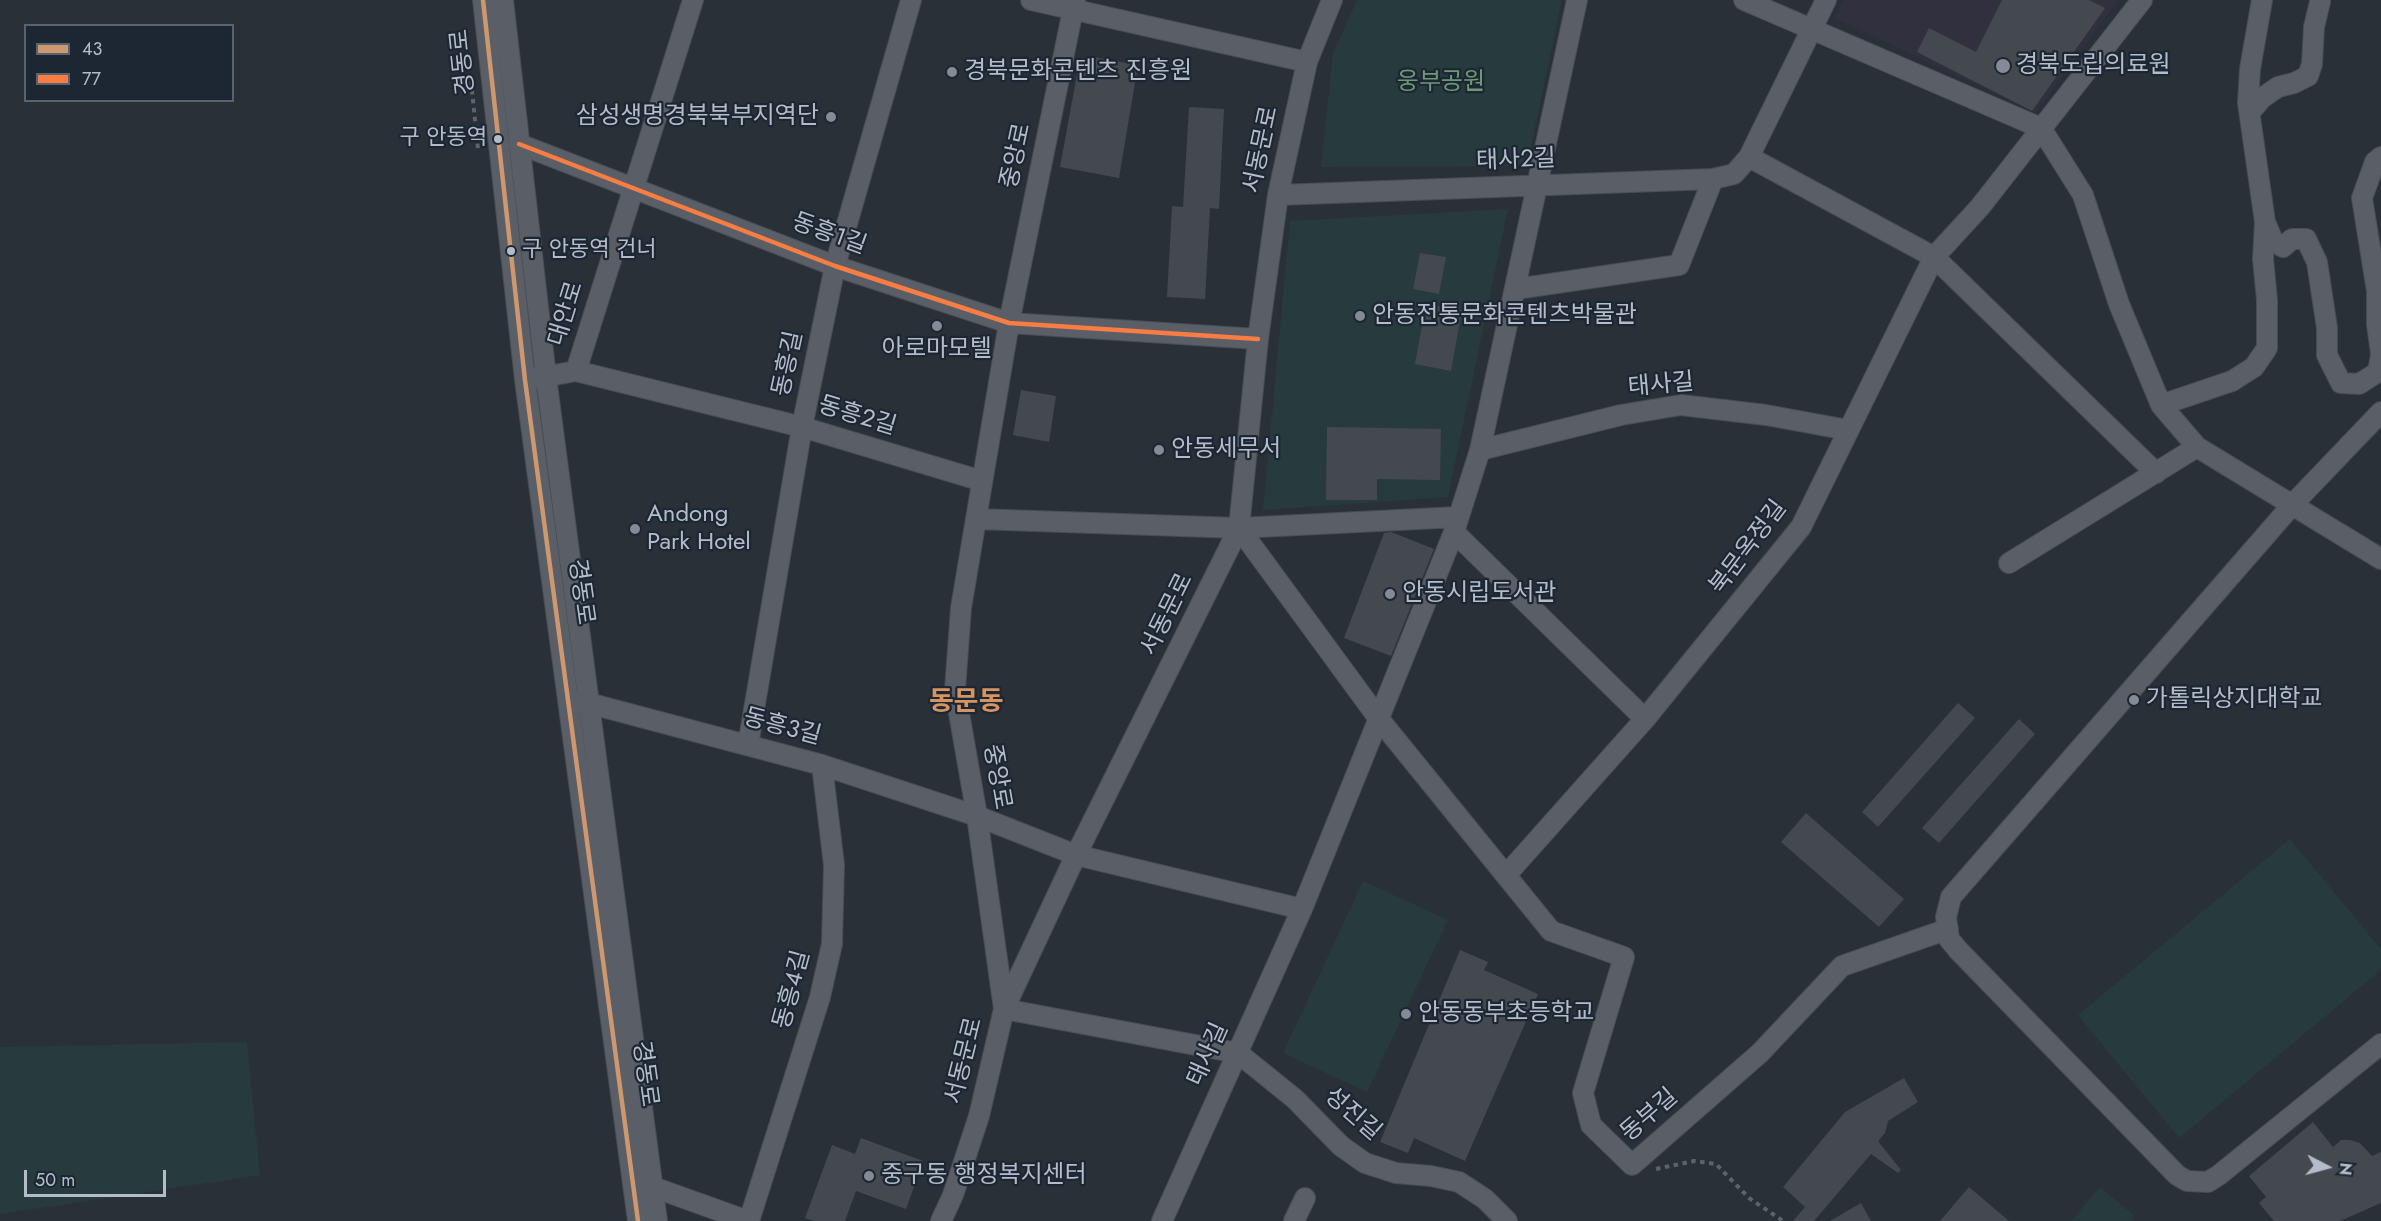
<!DOCTYPE html>
<meta charset="utf-8">
<style>
body{margin:0}
#map{position:relative;width:2381px;height:1221px;overflow:hidden;background:#2a3038;font-family:Jost,sans-serif}
canvas{display:block}
.legend{position:absolute;left:24px;top:24px;width:210px;height:78px;box-sizing:border-box;background:#1d2633;border:2px solid #59626f;margin:0;padding:8px 10px;list-style:none;font-size:18px;color:#b4bcc9}
.legend li{display:flex;align-items:center;gap:12px;height:30px}
.legend b{width:30px;border:2px solid #59626f}
.north{position:absolute;left:2297px;top:1137px;width:60px;height:60px;-webkit-text-stroke:4px #1d2633;paint-order:stroke;rotate:96deg;font-size:16px;font-weight:700;line-height:24px;text-align:center;color:#b4bcc9}
.north::after{content:'';display:block;margin:auto;width:21px;height:27px;background:#b4bcc9;clip-path:polygon(50% 0,100% 100%,50% 72%,0 100%)}
.scale{position:absolute;left:24px;top:1170px;width:142px;height:27px;box-sizing:border-box;border:3px solid #b4bcc9;border-top:0;padding-left:8px;font-size:18px;line-height:21px;white-space:nowrap;color:#b4bcc9;-webkit-text-stroke:4px #1d2633;paint-order:stroke}
</style>
<div id="map">
<canvas width="2381" height="1221"></canvas>
<ul class="legend">
<li><b style="height:8px;background:#cd976f"></b>43</li>
<li><b style="height:8px;background:#f77d43"></b>77</li>
</ul>
<div class="north">N</div>
<div class="scale">50 m</div>
</div>
<script>
const c = document.querySelector('canvas').getContext('2d');
c.lineJoin = 'round';
function fill(path, color) {
  c.fillStyle = color;
  c.fill(path, 'evenodd');
}
function toPath(rows) {
  const path = new Path2D();
  for (const r of rows) {
    path.moveTo(r[0], r[1]);
    for (let i = 2; i < r.length; i += 2) path.lineTo(r[i], r[i + 1]);
  }
  return path;
}
function trace(path, color, width, dash) {
  c.strokeStyle = color;
  c.lineWidth = width;
  c.lineCap = dash ? 'butt' : 'round';
  c.setLineDash(dash || []);
  c.stroke(path);
}
function drawText(font, color, halo, rows, align = 'center') {
  c.font = font + ' Jost,"Noto Sans KR",sans-serif';
  c.lineWidth = 4.5;
  c.setLineDash([]);
  c.textBaseline = 'middle';
  c.strokeStyle = halo;
  c.fillStyle = color;
  for (const [text, x, y, turn = 0] of rows) {
    c.save();
    c.translate(x, y);
    c.rotate((+turn || 0) * Math.PI / 180);
    c.textAlign = isNaN(turn) ? turn : align;
    if (halo) c.strokeText(text, 0, 0);
    c.fillText(text, 0, 0);
    c.restore();
  }
}
fill(toPath([
 [1844,0,2118,0,2036,113,1835,18]
]), '#31303e');
fill(toPath([
 [1357,0,1562,0,1527,166,1321,167,1333,54],
 [1508,209,1448,497,1263,510,1290,221],
 [2290,839,2381,949,2381,970,2179,1138,2078,1015],
 [1363,881,1448,920,1367,1092,1283,1053],
 [247,1042,260,1175,0,1214,0,1047],
 [2100,1187,2135,1216,2131,1221,2071,1221]
]), '#273a3e');
fill(toPath([
 [2002,0,2089,0,2105,8,2032,111,1917,52,1929,28,1976,52],
 [1094,57,1138,65,1119,178,1060,167,1078,69],
 [1189,107,1224,109,1219,209,1210,208,1205,299,1167,297,1172,206,1183,207],
 [1420,253,1446,257,1439,294,1413,289],
 [1426,304,1462,310,1451,371,1415,364],
 [1021,390,1056,396,1049,442,1013,435],
 [1327,427,1441,429,1440,480,1377,479,1377,500,1326,500],
 [1391,532,1434,549,1391,656,1344,638,1384,533],
 [1958,703,1975,718,1878,827,1862,812],
 [2019,719,2035,734,1939,843,1922,828],
 [1806,813,1904,899,1879,927,1781,842],
 [1460,950,1488,962,1484,970,1538,994,1465,1161,1414,1138,1408,1153,1380,1142],
 [1904,1078,1918,1102,1888,1121,1885,1133,1878,1141,1901,1170,1898,1173,1871,1154,1814,1221,1793,1221,1805,1207,1783,1187,1845,1112],
 [2313,1122,2333,1147,2341,1140,2350,1140,2360,1143,2372,1156,2381,1152,2381,1203,2340,1221,2274,1221,2259,1203,2266,1197,2249,1176],
 [861,1138,923,1161,906,1209,856,1191,845,1221,814,1221,805,1218,832,1145,855,1154],
 [1969,1187,2009,1221,1940,1221],
 [1861,1203,1871,1221,1830,1221]
]), '#444950');
const minor = toPath([
 [483,0,525,380,638,1221],
 [503,0,546,377,657,1221],
 [1031,0,1307,62],
 [1075,0,1009,323,961,608,955,690,977,816,1004,1009,1238,1053,1295,1099,1341,1146,1365,1163,1396,1173,1431,1176,1459,1182,1485,1199,1507,1221],
 [1744,0,2041,128,2083,195,2119,304,2161,405,2197,447,2381,559],
 [2250,112,2262,98,2278,87,2294,83,2308,76,2312,64,2314,27,2320,2],
 [519,144,835,266,1009,323,1258,339],
 [1749,157,1934,257,2156,473],
 [2381,157,2375,162,2362,198,2377,291,2377,325,2381,353],
 [1278,195,1713,179,1734,174,1749,157,1826,0],
 [2265,222,2273,241,2283,247,2292,239,2306,239,2317,262,2327,328,2327,355,2341,383,2359,384,2378,372,2381,355],
 [1516,289,1679,265,1713,179],
 [576,371,693,0],
 [533,379,576,371,802,427,982,481],
 [2161,405,2232,381,2254,367,2267,348,2267,300,2263,259,2265,222,2248,103,2250,69,2262,0],
 [2381,412,2293,504,1951,897,1946,917,1949,939,1959,951,2177,1175,2187,1181,2208,1182,2219,1175,2381,1044],
 [1480,450,1621,415,1681,405,1766,415,1848,430],
 [976,519,1239,528,1458,517],
 [1239,528,1379,719,1551,931,1624,957,1583,1093,1591,1125,1632,1165,1760,1053,1842,966,1948,929],
 [1454,532,1645,719],
 [2009,563,2197,447],
 [576,704,588,703,822,765,977,816,1076,855,1302,909],
 [748,745,802,427,835,266,911,0],
 [1507,874,1645,719,1801,527,1934,257,1980,207,2142,0],
 [643,1188,653,1187,748,1221],
 [749,1221,820,997,832,944,834,865,822,765],
 [941,1221,953,1195,979,1116,1004,1009,1076,855,1239,528,1258,339,1278,195,1307,62,1332,0],
 [1162,1221,1302,909,1454,532,1480,450,1577,0],
 [1294,1221,1305,1198]
]);
trace(minor, '#484c53', 22);
trace(toPath([
 [471,81,478,149],
 [1656,1169,1694,1161,1716,1164,1749,1198,1783,1221]
]), '#5d636a', 4, [4.5, 4.5]);
trace(minor, '#5a5e66', 20);
trace(toPath([
 [483,0,525,380,638,1221]
]), '#cd976f', 4.5);
trace(toPath([
 [519,144,835,266,1009,323,1258,339]
]), '#f77d43', 4.5);
for (const [x, y, r, color] of [
 [2003,66,8,"#848b96"],
 [952,72,6,"#848b96"],
 [831,117,6,"#848b96"],
 [498,139,5,"#b4bcc9"],
 [511,251,5,"#b4bcc9"],
 [1360,316,6,"#848b96"],
 [937,326,6,"#848b96"],
 [1159,450,6,"#848b96"],
 [635,529,6,"#848b96"],
 [1390,594,6,"#848b96"],
 [2134,700,6,"#848b96"],
 [1406,1014,6,"#848b96"],
 [869,1176,6,"#848b96"]
]) {
  const dot = new Path2D();
  dot.arc(x, y, r, 0, 2 * Math.PI);
  c.fillStyle = color;
  c.fill(dot);
  trace(dot, '#1d2633', 2);
}
drawText('22px', '#b4bcc9', '#1d2633', [
 ["구 안동역",487,139],
 ["구 안동역 건너",522,251,"left"]
], 'right');
drawText('24px', '#b4bcc9', '#1d2633', [
 ["경동로",464,62,-96],
 ["서동문로",1262,150,-78],
 ["중앙로",1017,156,-78],
 ["태사2길",1516,161,-2],
 ["동흥1길",829,235,20],
 ["대안로",567,314,-73],
 ["동흥길",789,364,-78],
 ["태사길",1661,386,-5],
 ["동흥2길",857,417,17],
 ["북문옥정길",1749,548,-53],
 ["경동로",580,592,82],
 ["서동문로",1168,615,-64],
 ["동흥3길",782,728,15],
 ["중앙로",996,777,80],
 ["동흥4길",793,990,-75],
 ["태사길",1209,1055,-66],
 ["서동문로",965,1061,-76],
 ["경동로",644,1074,82],
 ["성진길",1352,1115,41],
 ["동부길",1650,1116,-41]
]);
drawText('24px', '#b4bcc9', '#1d2633', [
 ["경북도립의료원",2016,66],
 ["경북문화콘텐츠 진흥원",964,72],
 ["삼성생명경북북부지역단",819,117,"right"],
 ["안동전통문화콘텐츠박물관",1372,316],
 ["아로마모텔",937,350,"center"],
 ["안동세무서",1171,450],
 ["Andong",647,515],
 ["Park Hotel",647,543],
 ["안동시립도서관",1402,594],
 ["가톨릭상지대학교",2146,700],
 ["안동동부초등학교",1418,1014],
 ["중구동 행정복지센터",881,1176]
], 'left');
drawText('24px', '#6b9a76', '#1d2633', [
 ["웅부공원",1441,83]
]);
drawText('bold 27px', '#d59563', '#1d2633', [
 ["동문동",966,703]
]);
</script>
